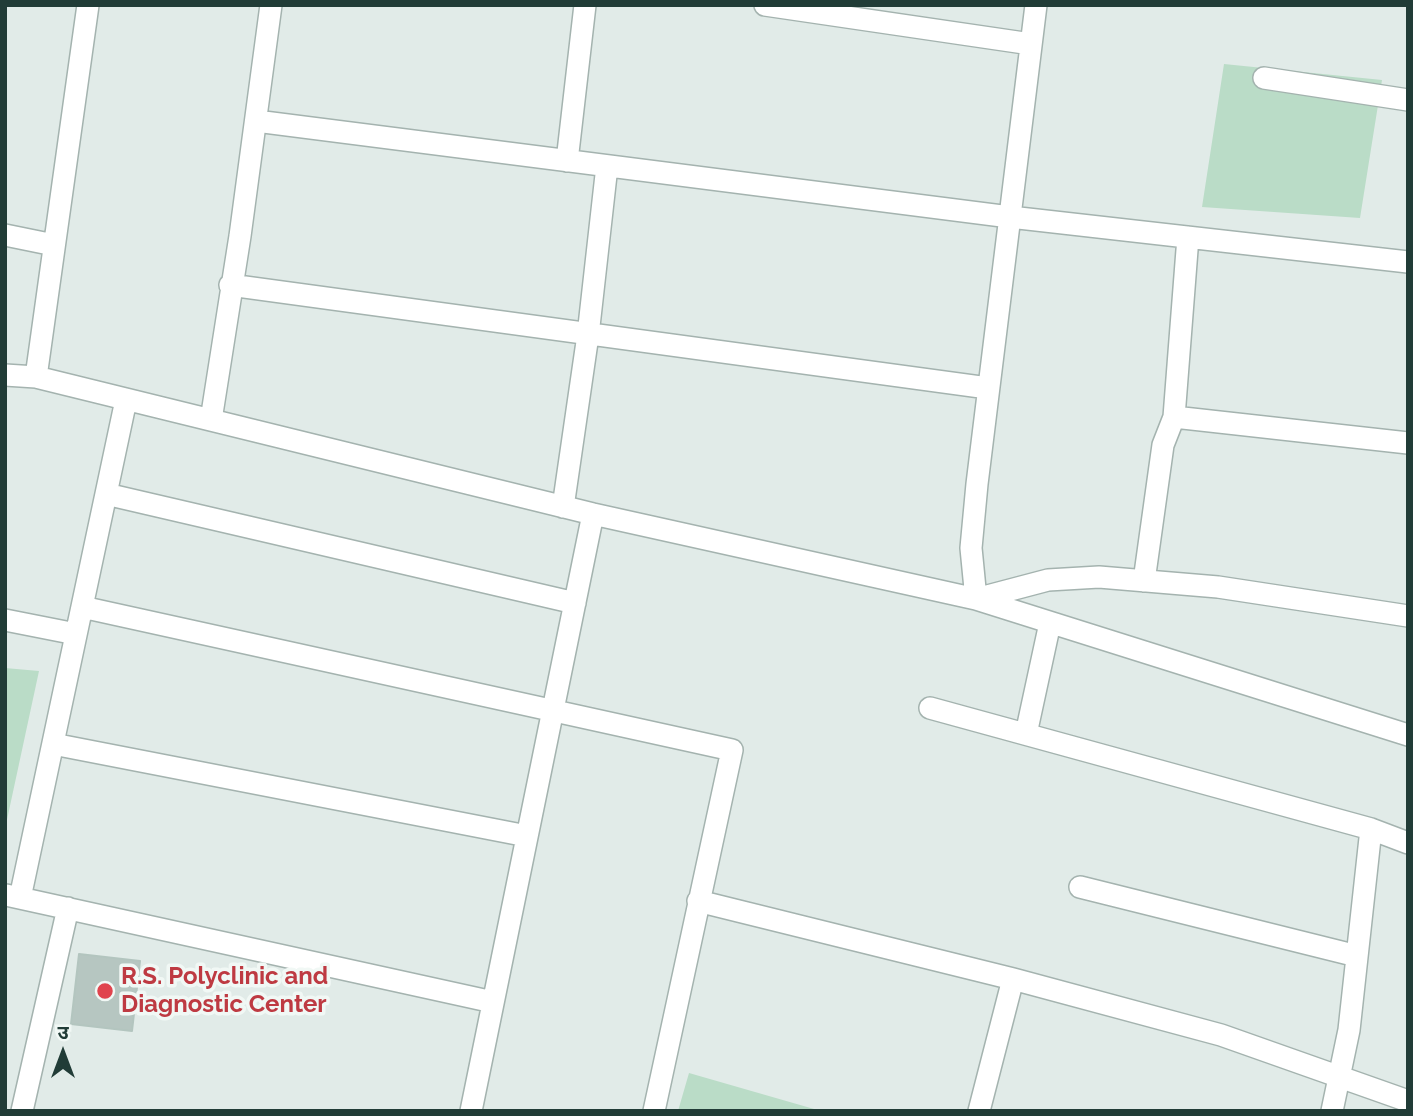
<!DOCTYPE html>
<meta charset="utf-8">
<style>
body{margin:0}
#map{position:relative;width:1413px;height:1116px;overflow:hidden;background:#e1ebe8;font-family:Raleway,"Noto Sans Devanagari",sans-serif}
canvas{display:block}
.frame{position:absolute;inset:0;border:7px solid #213c37;pointer-events:none}
.north{position:absolute;left:28px;top:1018px;width:70px;height:70px;-webkit-text-stroke:5px #f1f8f5;paint-order:stroke;rotate:0deg;font-size:19px;font-weight:700;line-height:28px;text-align:center;color:#213c37}
.north::after{content:'';display:block;margin:auto;width:24px;height:32px;background:#213c37;clip-path:polygon(50% 0,100% 100%,50% 72%,0 100%)}
</style>
<div id="map">
<canvas width="1413" height="1116"></canvas>
<div class="frame"></div>
<div class="north">उ</div>
</div>
<script>
const c = document.querySelector('canvas').getContext('2d');
c.lineJoin = 'round';
function fill(path, color) {
  c.fillStyle = color;
  c.fill(path, 'evenodd');
}
function toPath(rows) {
  const path = new Path2D();
  for (const r of rows) {
    path.moveTo(r[0], r[1]);
    for (let i = 2; i < r.length; i += 2) path.lineTo(r[i], r[i + 1]);
  }
  return path;
}
function trace(path, color, width, dash) {
  c.strokeStyle = color;
  c.lineWidth = width;
  c.lineCap = dash ? 'butt' : 'round';
  c.setLineDash(dash || []);
  c.stroke(path);
}
function drawText(font, color, halo, rows, align = 'center') {
  c.font = font + ' Raleway,sans-serif';
  c.lineWidth = 7;
  c.setLineDash([]);
  c.textBaseline = 'middle';
  c.strokeStyle = halo;
  c.fillStyle = color;
  for (const [text, x, y, turn = 0] of rows) {
    c.save();
    c.translate(x, y);
    c.rotate((+turn || 0) * Math.PI / 180);
    c.textAlign = isNaN(turn) ? turn : align;
    if (halo) c.strokeText(text, 0, 0);
    c.fillText(text, 0, 0);
    c.restore();
  }
}
fill(toPath([
 [1224,64,1382,80,1360,218,1202,207],
 [5,668,39,671,5,829],
 [689,1073,821,1111,678,1111]
]), '#badcc7');
const building = toPath([
 [79,954,140,961,132,1031,71,1024,79,954]
]);
fill(building, '#b6c6c1');
trace(building, '#b3c5bf', 2);
const minor = toPath([
 [765,5,1031,44],
 [1036,5,977,484,971,548,976,599,1048,580,1099,577,1218,587,1408,616],
 [1264,78,1408,100],
 [256,121,1010,217,1408,262],
 [567,161,585,5],
 [5,235,54,245],
 [230,285,988,388],
 [5,375,36,377,593,514,976,599,1408,735],
 [36,377,88,5],
 [1174,417,1408,443],
 [211,420,240,236,271,5],
 [106,494,575,603],
 [563,507,588,335,607,166],
 [1144,581,1163,445,1174,417,1188,237],
 [82,607,732,750,654,1111],
 [5,620,76,634],
 [930,708,1371,829,1408,843],
 [1026,734,1050,623],
 [53,744,527,836],
 [1080,887,1357,956],
 [6,895,493,1002],
 [20,898,126,400],
 [698,901,1013,979,1221,1035,1408,1101],
 [22,1111,68,908],
 [471,1111,593,514],
 [979,1111,1013,979],
 [1332,1111,1349,1030,1371,829]
]);
trace(minor, '#a4b3af', 24);
trace(minor, '#fff', 21);
for (const [x, y, r, color] of [
 [105,991,9,"#e0444e"]
]) {
  const dot = new Path2D();
  dot.arc(x, y, r, 0, 2 * Math.PI);
  c.fillStyle = color;
  c.fill(dot);
  trace(dot, '#f1f8f5', 2.5);
}
drawText('bold 24px', '#be3a42', '#f1f8f5', [
 ["R.S. Polyclinic and",121,977],
 ["Diagnostic Center",121,1005]
], 'left');
</script>
